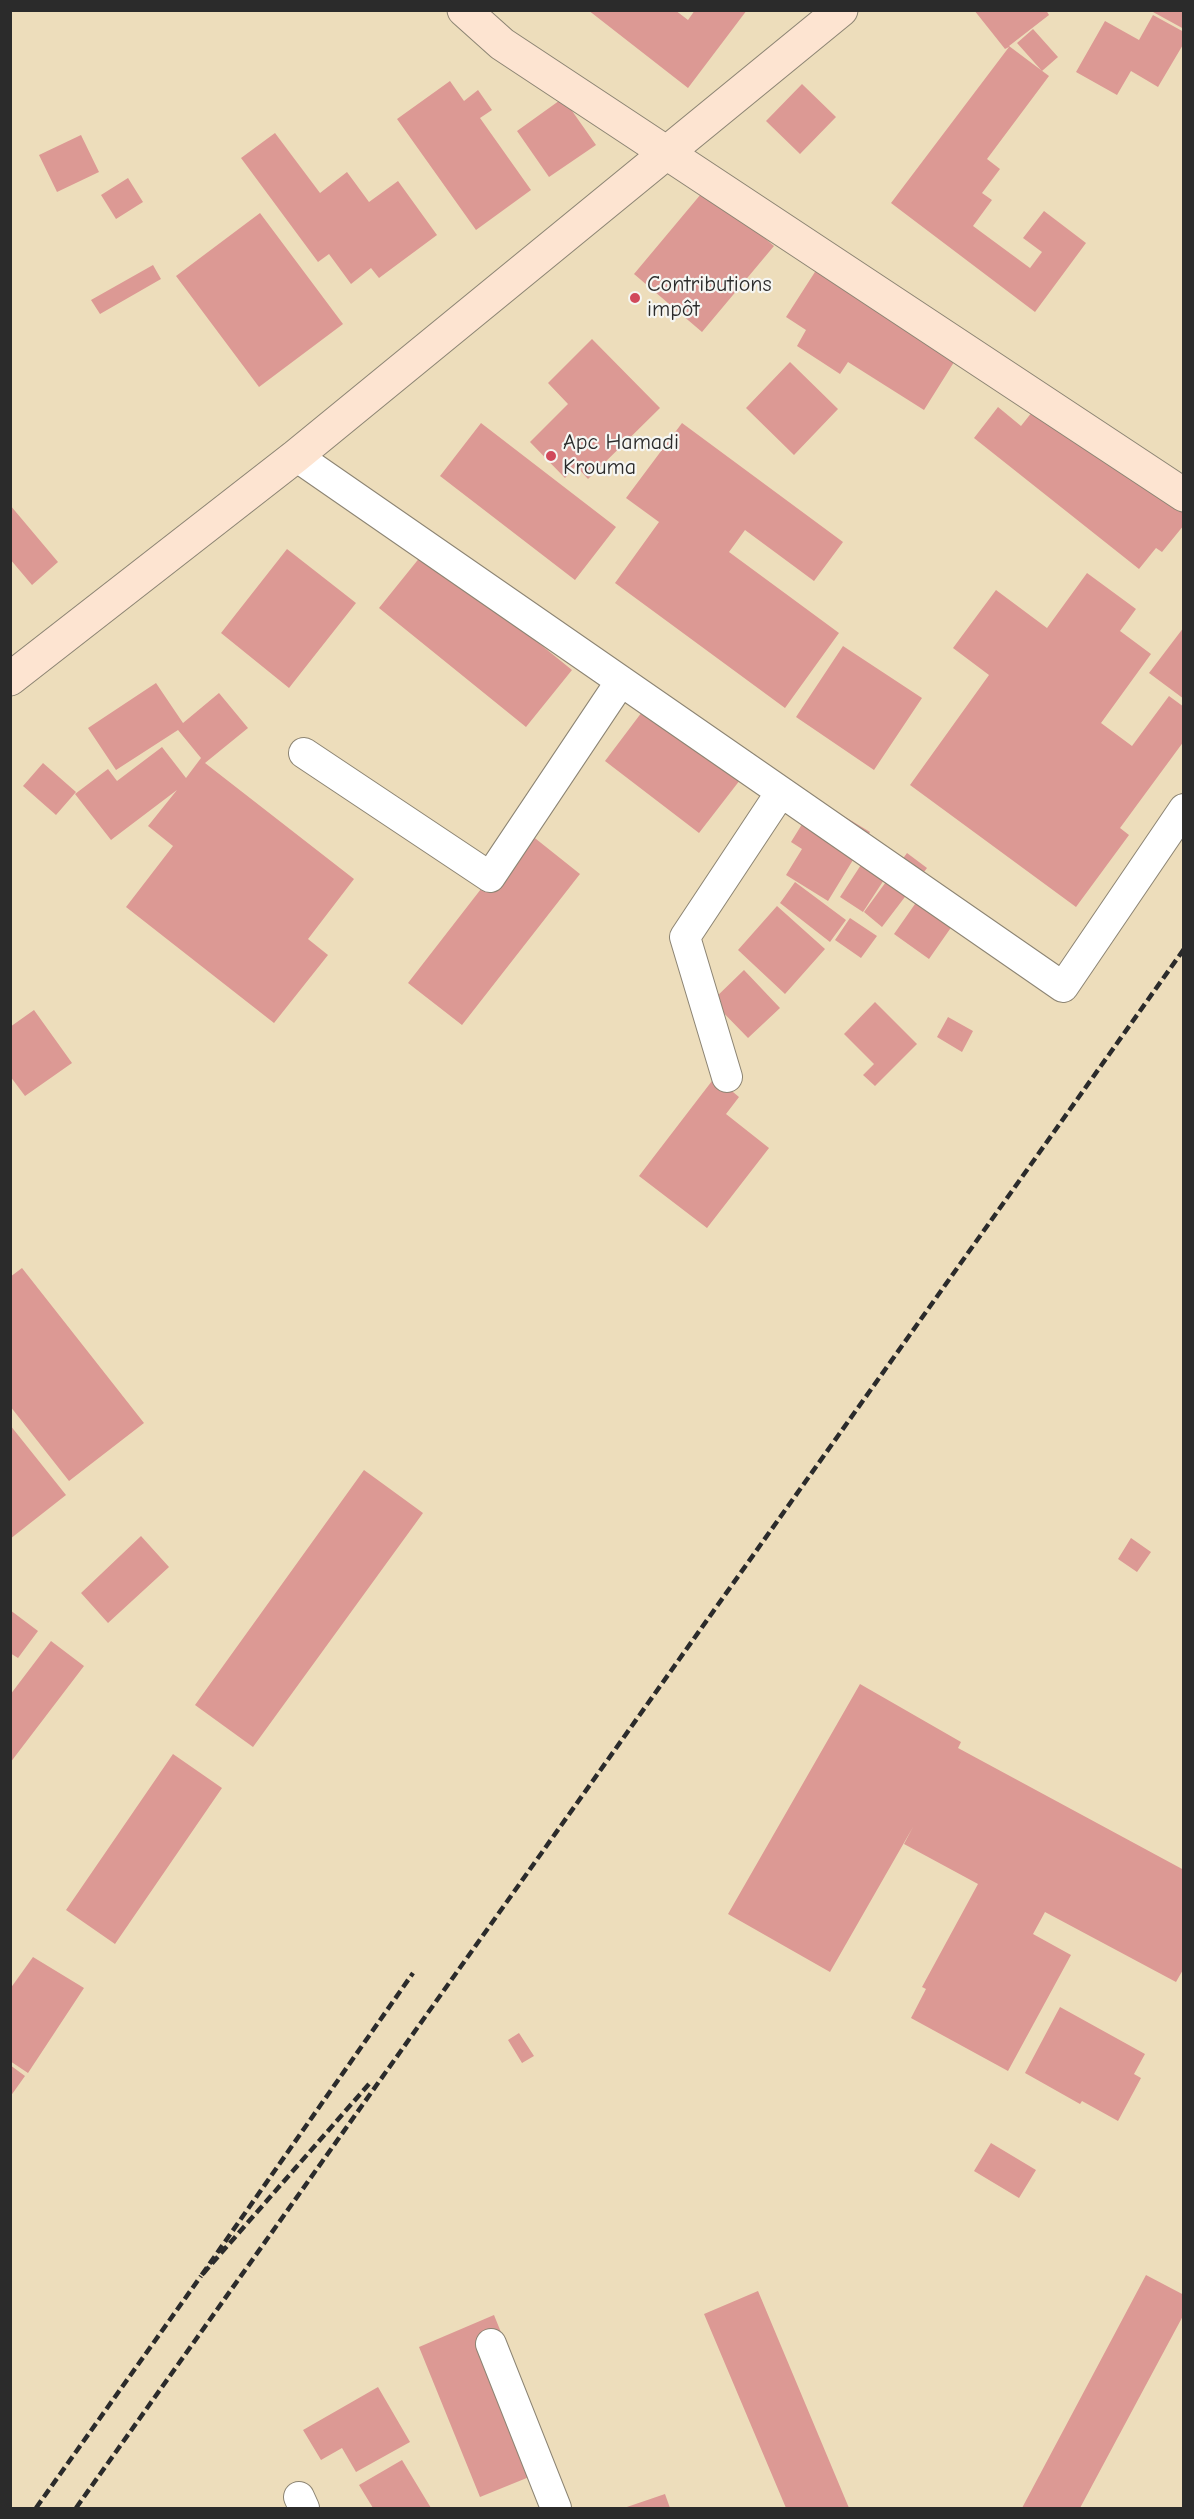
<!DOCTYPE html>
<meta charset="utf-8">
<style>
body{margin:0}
#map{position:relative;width:1194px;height:2519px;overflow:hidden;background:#edddbb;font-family:"Comic Neue",sans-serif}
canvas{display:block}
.frame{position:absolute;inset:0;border:12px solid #2b2b2b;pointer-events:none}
</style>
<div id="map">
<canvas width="1194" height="2519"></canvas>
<div class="frame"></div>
</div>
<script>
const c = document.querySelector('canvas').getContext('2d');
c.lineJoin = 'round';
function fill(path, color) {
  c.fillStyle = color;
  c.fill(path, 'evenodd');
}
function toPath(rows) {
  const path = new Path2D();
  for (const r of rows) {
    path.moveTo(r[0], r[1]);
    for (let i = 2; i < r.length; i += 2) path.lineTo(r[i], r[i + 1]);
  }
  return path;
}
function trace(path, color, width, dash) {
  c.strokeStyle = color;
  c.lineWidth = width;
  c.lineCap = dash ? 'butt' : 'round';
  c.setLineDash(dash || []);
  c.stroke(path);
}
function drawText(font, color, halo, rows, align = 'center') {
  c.font = font + ' "Comic Neue",sans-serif';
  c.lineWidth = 4.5;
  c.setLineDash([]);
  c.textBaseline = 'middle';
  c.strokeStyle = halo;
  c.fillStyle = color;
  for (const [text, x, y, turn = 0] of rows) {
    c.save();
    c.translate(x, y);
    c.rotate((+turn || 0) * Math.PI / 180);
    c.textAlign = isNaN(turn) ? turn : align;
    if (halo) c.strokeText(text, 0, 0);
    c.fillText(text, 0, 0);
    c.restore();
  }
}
fill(toPath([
 [588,10,675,10,688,20,695,10,747,10,688,88],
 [974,10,1046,10,1049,15,1009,46,1049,76,987,159,1000,169,982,193,992,200,973,226,1030,268,1042,252,1023,238,1044,211,1086,243,1035,312,891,203,1009,47,1005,49],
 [1154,10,1184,10,1184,29,1153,12],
 [1153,15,1184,32,1184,43,1158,87,1131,71,1117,95,1076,72,1105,21,1139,40],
 [1033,29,1058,57,1042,71,1017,43],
 [450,81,464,101,478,90,492,110,480,118,531,190,476,230,397,119],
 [802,84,836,117,800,154,766,121],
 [563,98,596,145,549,177,517,131],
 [275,133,320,193,347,172,369,202,398,181,437,235,379,278,371,268,351,284,329,254,318,262,241,158],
 [81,135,99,172,57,192,39,155],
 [128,178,143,202,116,219,101,195],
 [706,188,774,246,702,332,634,274],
 [260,213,343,324,259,387,176,276],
 [822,261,961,351,924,410,848,362,840,374,797,346,806,330,786,317],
 [153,265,161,279,100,314,91,300],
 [592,339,660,408,588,479,576,466,565,478,530,442,568,404,548,383],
 [790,362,838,409,794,455,746,408],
 [1040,402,1184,502,1184,525,1162,552,1156,548,1139,569,974,438,998,407,1021,426],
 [481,423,616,527,575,580,440,476],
 [682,423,843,542,814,581,745,530,729,552,839,633,785,708,615,583,659,522,626,498],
 [10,505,58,562,32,585,10,559],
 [287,549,356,603,289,688,221,633],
 [425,551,572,670,526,727,379,608],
 [1087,573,1136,609,1120,631,1151,654,1101,723,1132,746,1169,696,1184,707,1184,741,1120,828,1129,835,1076,907,910,785,989,675,953,648,996,590,1047,628],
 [1184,627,1184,699,1149,673],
 [843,646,922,698,874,770,796,717],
 [156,683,183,723,219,693,248,728,205,763,354,879,308,939,328,955,274,1023,126,907,173,846,148,826,177,790,111,840,75,794,108,769,117,781,162,747,186,778,201,758,178,730,116,770,88,728],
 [645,708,740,780,699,833,605,761],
 [43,763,76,792,56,815,23,786],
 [817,800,870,832,828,901,786,875,802,849,791,842],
 [526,831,580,874,462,1025,408,983],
 [872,848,895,863,863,912,840,897],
 [907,853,927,868,882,927,864,912],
 [795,882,846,920,830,942,780,903],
 [922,894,957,919,929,959,894,934],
 [777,906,825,949,785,994,738,950],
 [850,918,877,936,861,958,835,940],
 [744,970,780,1008,748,1038,712,1001],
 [875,1002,917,1044,875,1086,863,1075,874,1064,844,1034],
 [34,1010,72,1063,25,1096,10,1076,10,1027],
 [948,1017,973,1031,962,1052,937,1037],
 [715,1077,739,1097,726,1114,769,1148,707,1228,639,1176],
 [22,1268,144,1423,69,1481,10,1406,10,1277],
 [10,1425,66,1495,10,1539],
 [364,1470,423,1513,253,1747,195,1705],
 [141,1536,169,1567,108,1623,81,1593],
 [1131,1538,1151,1552,1137,1572,1118,1559],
 [10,1610,38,1631,18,1658,10,1653],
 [51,1641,84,1666,10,1763,10,1695],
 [860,1684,961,1742,958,1748,1184,1870,1184,1968,1176,1982,1045,1912,1033,1934,1071,1955,1008,2071,911,2018,926,1989,922,1987,978,1884,904,1844,913,1827,830,1972,728,1914],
 [173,1754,222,1788,115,1944,66,1910],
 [33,1957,84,1988,28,2073,10,2061,10,1989],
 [1060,2007,1145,2054,1134,2074,1141,2078,1118,2121,1082,2101,1080,2104,1025,2073],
 [519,2033,534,2056,522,2063,508,2040],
 [10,2065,25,2076,10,2097],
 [991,2143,1036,2170,1019,2198,974,2171],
 [1146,2275,1184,2295,1184,2314,1080,2508,1022,2508],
 [758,2291,849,2508,786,2508,704,2314],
 [494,2315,515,2367,539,2473,480,2497,419,2347],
 [378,2387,410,2442,356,2472,342,2448,321,2460,303,2430],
 [402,2460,431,2508,373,2508,359,2485],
 [665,2494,670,2508,624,2508]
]), '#dc9994');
const street = toPath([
 [296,456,1063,987,1184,809],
 [304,753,490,877,621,681],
 [727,1077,685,937,781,792],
 [491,2344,556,2508],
 [299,2497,304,2508]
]);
const secondary = toPath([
 [464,10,502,44,1184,495],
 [10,679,296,456,841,10]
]);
trace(street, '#8c8473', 32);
trace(secondary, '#8c8473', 35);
trace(street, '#fff', 30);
trace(secondary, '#fde4d1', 33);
trace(toPath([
 [369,2084,201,2276,413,1973],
 [36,2508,201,2276],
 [76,2508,1184,949]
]), '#2b2b2b', 4.5, [9, 4.5]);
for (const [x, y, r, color] of [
 [635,298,6,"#d1495b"],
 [551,456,6,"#d1495b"]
]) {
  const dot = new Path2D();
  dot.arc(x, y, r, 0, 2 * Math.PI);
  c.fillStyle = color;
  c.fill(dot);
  trace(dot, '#f6f6f2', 2);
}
drawText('22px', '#2b2b2b', '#f6f6f2', [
 ["Contributions",647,285],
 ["impôt",647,310],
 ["Apc Hamadi",563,443],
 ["Krouma",563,468]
], 'left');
</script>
